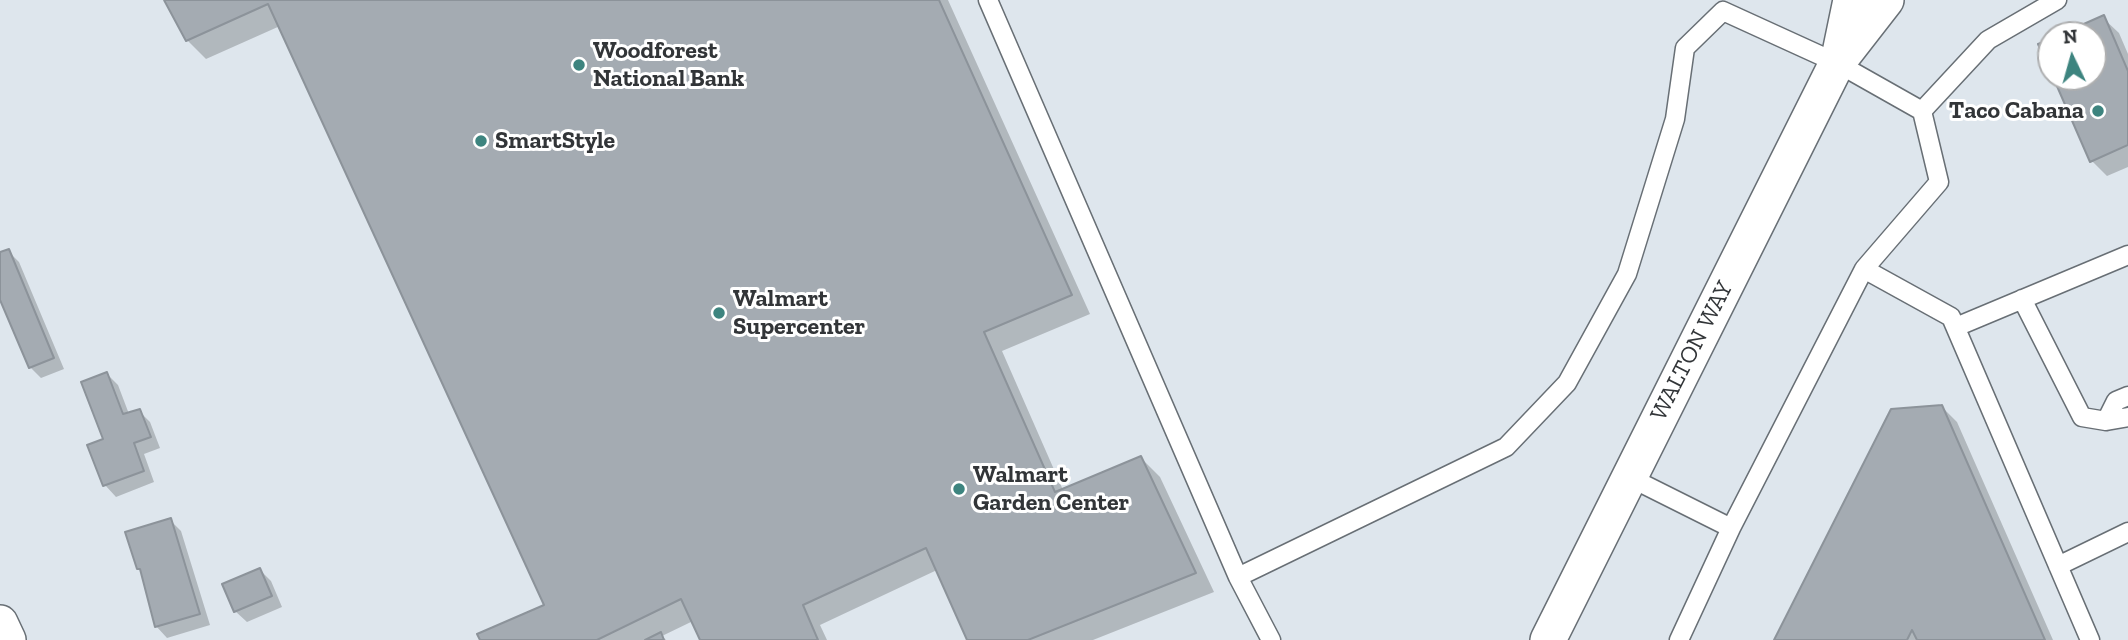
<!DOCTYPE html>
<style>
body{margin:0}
#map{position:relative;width:2128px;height:640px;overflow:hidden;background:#dee6ed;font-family:"Zilla Slab",serif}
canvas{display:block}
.north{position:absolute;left:2037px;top:21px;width:70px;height:70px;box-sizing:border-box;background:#fff;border:2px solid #adaeaf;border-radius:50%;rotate:355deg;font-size:19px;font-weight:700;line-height:28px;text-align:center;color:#323538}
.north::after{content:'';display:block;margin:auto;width:24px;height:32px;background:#3d847f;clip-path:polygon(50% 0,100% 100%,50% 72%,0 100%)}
</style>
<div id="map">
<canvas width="2128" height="640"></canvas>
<div class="north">N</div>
</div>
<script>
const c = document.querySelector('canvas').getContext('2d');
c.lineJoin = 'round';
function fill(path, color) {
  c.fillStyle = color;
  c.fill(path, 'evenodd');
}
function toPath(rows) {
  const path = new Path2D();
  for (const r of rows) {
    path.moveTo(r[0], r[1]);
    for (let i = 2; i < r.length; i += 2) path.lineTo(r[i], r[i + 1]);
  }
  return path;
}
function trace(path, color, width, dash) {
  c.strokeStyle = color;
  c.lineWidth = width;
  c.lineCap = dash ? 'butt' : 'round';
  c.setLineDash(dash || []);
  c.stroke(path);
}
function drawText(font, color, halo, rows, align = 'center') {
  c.font = font + ' "Zilla Slab",serif';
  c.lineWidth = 6;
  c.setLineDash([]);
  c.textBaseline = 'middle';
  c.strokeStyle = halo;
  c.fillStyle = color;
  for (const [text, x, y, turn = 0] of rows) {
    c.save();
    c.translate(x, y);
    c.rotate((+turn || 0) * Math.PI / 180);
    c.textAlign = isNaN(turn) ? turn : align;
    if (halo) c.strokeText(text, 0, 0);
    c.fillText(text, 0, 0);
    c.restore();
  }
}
fill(toPath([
 [166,0,948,0,1090,314,1002,351,1063,490,1141,458,1160,477,1214,592,1093,640,968,640,937,570,820,625,827,640,702,640,693,621,662,636,666,640,482,640,546,606,280,26,206,59,187,40],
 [2103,18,2119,33,2128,54,2128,167,2107,176,2092,161,2054,77,2093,77,2093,35,2063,35],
 [8,251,19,262,64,369,41,378,30,367,0,295,0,254],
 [107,374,118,385,129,414,139,411,150,422,160,448,144,454,154,482,116,497,105,485,89,446,105,440],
 [1942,407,1957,422,2053,640,1776,640],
 [170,520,181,531,210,625,167,638,156,626,143,573,138,568],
 [260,570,271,581,282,607,247,622,235,611]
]), '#0003');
const building = toPath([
 [164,0,939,0,1072,295,984,332,1055,492,1141,456,1196,573,1028,640,967,640,926,548,803,605,818,640,700,640,681,599,597,640,480,640,477,634,544,605,268,4,186,41,164,0],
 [2104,15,2128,71,2128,145,2090,162,2053,77,2093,77,2093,35,2059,35,2104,15],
 [2051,39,2051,74,2038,44,2051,39],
 [9,249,54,358,29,368,0,300,0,252,9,249],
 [107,372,123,414,140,409,151,437,134,443,144,471,103,486,87,445,103,439,81,382,107,372],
 [1942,405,2045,640,1917,640,1912,630,1907,640,1774,640,1891,409,1942,405],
 [171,518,200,614,155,627,140,569,137,569,125,532,171,518],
 [260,568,272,596,234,612,222,584,260,568],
 [661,632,664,640,645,640,661,632]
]);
fill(building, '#a4abb2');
trace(building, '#8c939a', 2);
const lane = toPath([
 [988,0,1238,577,1506,447,1567,383,1627,274,1675,119,1685,48,1723,11,1837,63,1922,111,1939,182,1864,269,1951,317,2090,640],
 [1922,111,1988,40,2057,0],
 [2022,299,2082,417,2106,421,2128,417],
 [1956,327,2128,255],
 [2106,421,2116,401,2128,396],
 [1629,477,1731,528],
 [2058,566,2128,532],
 [1238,577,1271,640],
 [1679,640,1731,528,1864,269]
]);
const street = toPath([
 [1840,53,1851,0],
 [0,623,8,640],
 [1548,640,1837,63,1886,0]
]);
trace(lane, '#686f75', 21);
trace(street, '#686f75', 38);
trace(lane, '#fff', 18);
trace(street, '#fff', 35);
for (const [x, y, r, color] of [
 [579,65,7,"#3d847f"],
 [2098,111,7,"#3d847f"],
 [481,141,7,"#3d847f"],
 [719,313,7,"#3d847f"],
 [959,489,7,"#3d847f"]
]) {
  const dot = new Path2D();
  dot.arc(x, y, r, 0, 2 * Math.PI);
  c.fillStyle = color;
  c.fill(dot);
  trace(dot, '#fff', 2.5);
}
drawText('bold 24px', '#323538', '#fff', [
 ["Woodforest",593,51],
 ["National Bank",593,79],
 ["Taco Cabana",2084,111,"right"],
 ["SmartStyle",495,141],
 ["Walmart",733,299],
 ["Supercenter",733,327],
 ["Walmart",973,475],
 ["Garden Center",973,503]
], 'left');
drawText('24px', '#323538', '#fff', [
 ["WALTON WAY",1692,351,-63]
]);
</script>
